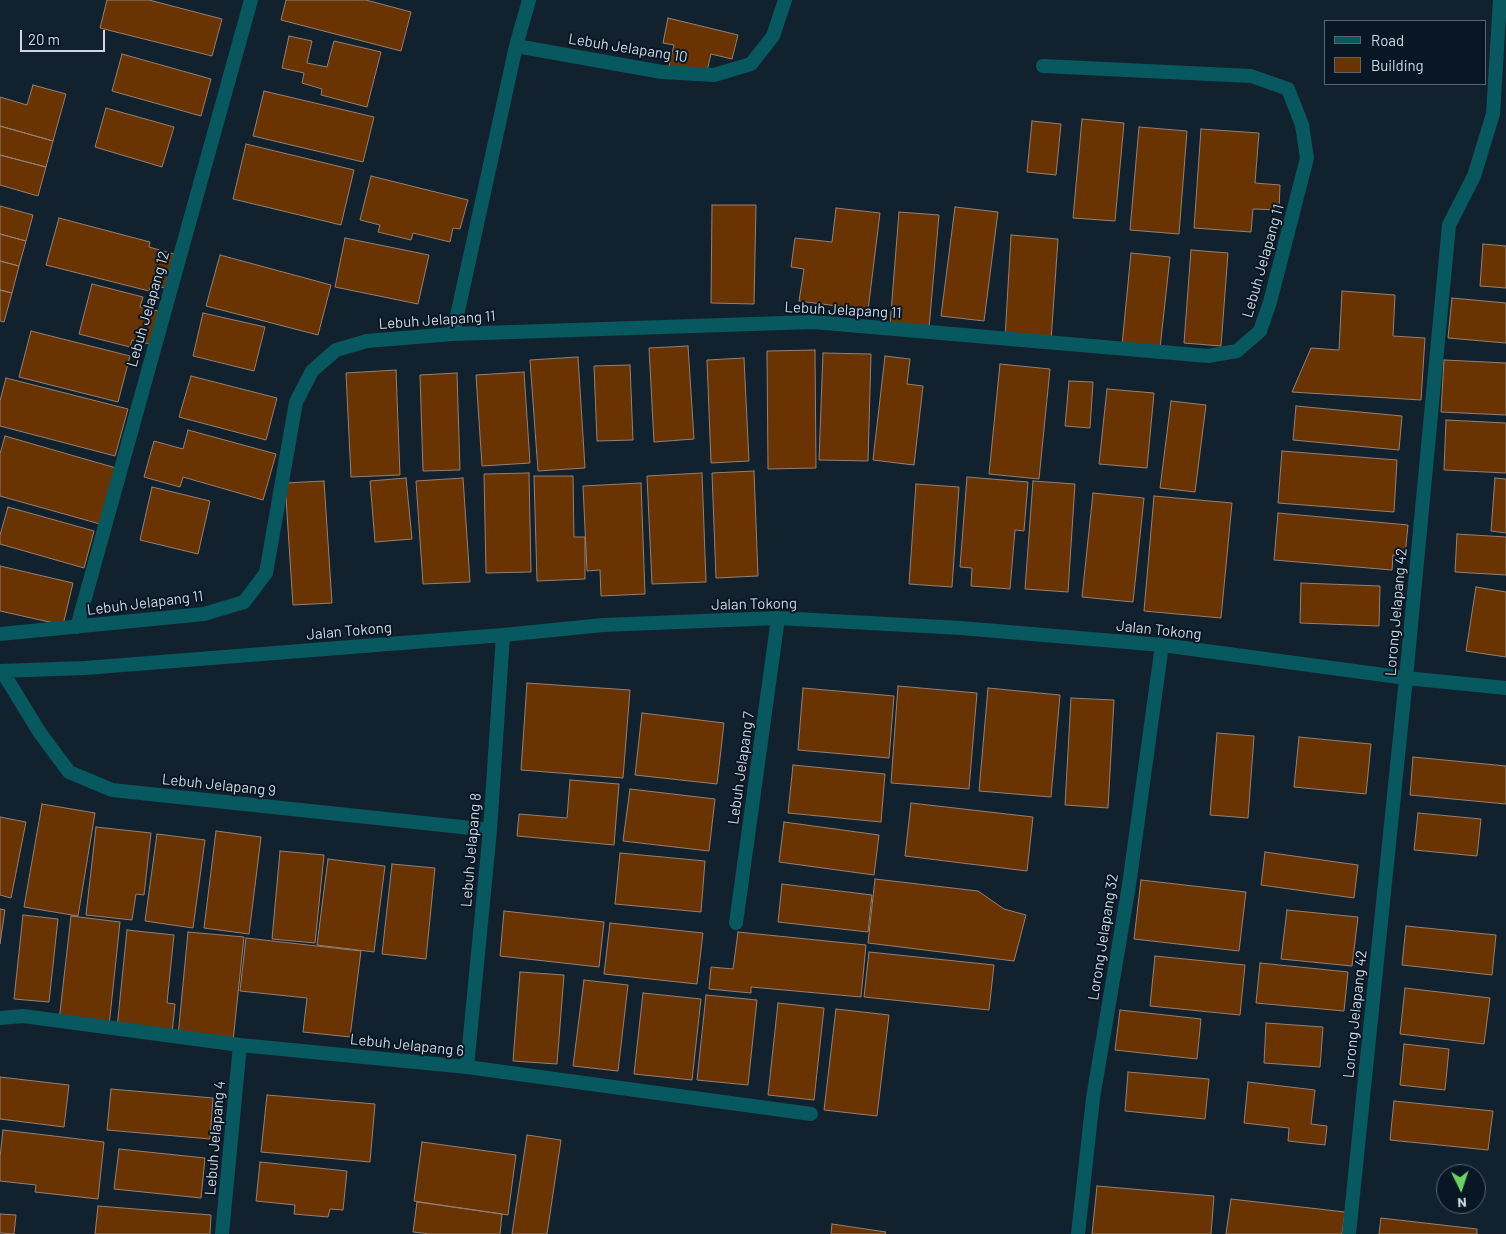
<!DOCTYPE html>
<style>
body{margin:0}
#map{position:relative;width:1506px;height:1234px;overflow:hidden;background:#12212e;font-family:Barlow,sans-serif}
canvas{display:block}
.legend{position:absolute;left:1324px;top:20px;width:162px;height:65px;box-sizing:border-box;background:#091724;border:1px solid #586470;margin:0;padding:6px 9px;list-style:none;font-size:15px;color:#ced7e1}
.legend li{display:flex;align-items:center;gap:10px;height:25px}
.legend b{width:25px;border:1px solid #586470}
.north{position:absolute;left:1436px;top:1164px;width:50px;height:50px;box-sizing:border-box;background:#091724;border:1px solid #586470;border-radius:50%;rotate:176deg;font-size:14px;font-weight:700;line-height:20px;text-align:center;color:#ced7e1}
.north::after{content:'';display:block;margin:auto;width:18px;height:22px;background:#69d464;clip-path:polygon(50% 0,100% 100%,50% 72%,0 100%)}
.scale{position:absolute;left:20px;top:30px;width:85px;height:22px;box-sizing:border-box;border:2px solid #ced7e1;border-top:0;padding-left:6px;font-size:15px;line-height:18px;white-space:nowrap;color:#ced7e1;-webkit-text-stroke:4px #091724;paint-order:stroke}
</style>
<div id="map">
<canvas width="1506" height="1234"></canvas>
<ul class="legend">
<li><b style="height:6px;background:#085860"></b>Road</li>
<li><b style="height:14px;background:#6a3402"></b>Building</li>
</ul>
<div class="north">N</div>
<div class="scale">20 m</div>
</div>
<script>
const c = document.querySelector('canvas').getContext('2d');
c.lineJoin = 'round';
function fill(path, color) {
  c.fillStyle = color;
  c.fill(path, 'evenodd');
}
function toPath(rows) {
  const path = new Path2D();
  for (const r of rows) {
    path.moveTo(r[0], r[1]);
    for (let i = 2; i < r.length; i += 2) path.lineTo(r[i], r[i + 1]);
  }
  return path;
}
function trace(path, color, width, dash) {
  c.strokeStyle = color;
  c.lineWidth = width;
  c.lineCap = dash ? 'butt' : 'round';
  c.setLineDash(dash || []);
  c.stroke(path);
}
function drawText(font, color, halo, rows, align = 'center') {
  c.font = font + ' Barlow,sans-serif';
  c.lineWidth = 4;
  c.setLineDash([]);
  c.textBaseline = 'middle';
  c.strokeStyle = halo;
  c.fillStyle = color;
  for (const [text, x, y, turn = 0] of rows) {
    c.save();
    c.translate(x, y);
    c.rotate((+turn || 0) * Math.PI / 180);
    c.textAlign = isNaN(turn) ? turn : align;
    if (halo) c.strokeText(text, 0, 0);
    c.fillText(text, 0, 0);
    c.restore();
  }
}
const building = toPath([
 [107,0,149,0,222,19,212,56,100,28,107,0],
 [286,0,366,0,411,12,401,51,281,20,286,0],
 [668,18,738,35,732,59,711,54,706,75,669,66,674,45,663,43,668,18],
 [289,36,312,41,307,63,327,67,334,41,381,52,367,107,321,95,322,89,302,83,304,73,282,68,289,36],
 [122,54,211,79,201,116,112,91,122,54],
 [33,85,66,94,53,141,0,126,0,97,27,105,33,85],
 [264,91,374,117,363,162,253,136,264,91],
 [106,108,174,127,162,167,95,147,106,108],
 [1082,119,1124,123,1115,221,1073,218,1082,119],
 [1032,121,1061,124,1056,175,1027,172,1032,121],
 [0,126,53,141,46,167,0,155,0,126],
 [1139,127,1187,131,1179,234,1130,230,1139,127],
 [1201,129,1259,133,1255,183,1280,185,1279,210,1253,209,1251,232,1194,228,1201,129],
 [246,144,354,170,341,225,233,199,246,144],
 [0,155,46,167,38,196,0,185,0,155],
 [371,176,468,200,460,229,453,228,450,242,413,233,411,240,378,232,380,225,360,220,371,176],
 [712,205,756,205,754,304,711,303,712,205],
 [0,206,33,215,26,241,0,234,0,206],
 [955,207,998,212,984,321,941,316,955,207],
 [836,208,880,213,868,310,799,301,804,269,791,267,795,238,832,242,836,208],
 [899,212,939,215,929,328,890,325,899,212],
 [59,218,150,242,149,247,174,254,165,288,151,285,149,291,46,265,59,218],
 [0,234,26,241,19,266,0,261,0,234],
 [1011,235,1058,239,1051,341,1005,338,1011,235],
 [345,238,429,255,418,304,335,287,345,238],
 [1483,244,1506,246,1506,288,1480,286,1483,244],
 [1191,250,1228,253,1221,346,1184,343,1191,250],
 [1131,253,1170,257,1160,348,1122,345,1131,253],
 [220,255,331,285,318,335,206,306,220,255],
 [0,261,19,266,12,293,0,290,0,261],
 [92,284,143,297,140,307,159,311,150,344,132,340,130,347,79,334,92,284],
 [0,290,12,293,4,322,0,321,0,290],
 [1342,291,1395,295,1393,336,1425,338,1421,400,1292,392,1311,348,1339,350,1342,291],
 [1452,298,1506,303,1506,343,1448,338,1452,298],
 [203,313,265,327,254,371,193,356,203,313],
 [31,331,130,356,118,402,19,377,31,331],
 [688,346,694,439,654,442,649,348,688,346],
 [815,350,816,468,768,469,767,351,815,350],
 [823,353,871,354,868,461,819,460,823,353],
 [885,356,910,359,907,384,923,386,914,465,873,460,885,356],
 [578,357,585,468,538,471,530,360,578,357],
 [744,358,749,461,711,463,707,360,744,358],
 [1444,360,1506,363,1506,415,1441,412,1444,360],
 [1000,364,1050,369,1039,479,989,474,1000,364],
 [630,365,633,440,597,441,594,366,630,365],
 [396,370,400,475,351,477,346,373,396,370],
 [524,372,530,463,482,466,476,375,524,372],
 [457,373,460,470,423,471,420,375,457,373],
 [191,376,277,398,266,440,179,417,191,376],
 [6,378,128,409,115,456,0,426,0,401,6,378],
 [1069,381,1093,382,1090,428,1065,426,1069,381],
 [1107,389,1154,393,1147,468,1099,464,1107,389],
 [1171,401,1206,405,1195,492,1160,488,1171,401],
 [1296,406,1402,416,1399,450,1293,440,1296,406],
 [1446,420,1506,423,1506,473,1444,470,1446,420],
 [188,430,276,454,263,500,183,477,180,487,144,477,154,441,183,449,188,430],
 [5,436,116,468,100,524,0,496,0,454,5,436],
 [1282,451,1397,460,1394,512,1278,503,1282,451],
 [754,471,758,576,716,578,712,473,754,471],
 [529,473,531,572,486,573,484,474,529,473],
 [702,473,706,582,652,584,647,476,702,473],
 [534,476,573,476,574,537,585,537,585,579,537,581,534,476],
 [967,477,1028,482,1024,531,1015,530,1010,589,971,586,972,568,960,567,967,477],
 [406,478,412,539,375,542,370,481,406,478],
 [463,478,470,582,423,584,416,481,463,478],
 [1495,478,1506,479,1506,533,1491,531,1495,478],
 [324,481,332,603,293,605,285,483,324,481],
 [1033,481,1075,484,1068,592,1025,589,1033,481],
 [641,483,645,594,601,596,600,570,587,571,583,486,641,483],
 [916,484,959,487,952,587,909,584,916,484],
 [152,487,210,501,198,554,140,540,152,487],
 [1093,493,1144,498,1133,602,1082,597,1093,493],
 [1154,496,1232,503,1221,618,1144,611,1154,496],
 [8,507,94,531,84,568,0,544,0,535,8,507],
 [1278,513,1408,525,1405,556,1393,555,1392,570,1274,560,1278,513],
 [1457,534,1506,537,1506,575,1455,572,1457,534],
 [0,566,73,583,63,625,0,611,0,566],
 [1301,583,1380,586,1379,626,1300,623,1301,583],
 [1476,587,1506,592,1506,657,1466,651,1476,587],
 [527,683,630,690,623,778,521,770,527,683],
 [898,686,977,693,969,789,891,783,898,686],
 [803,688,894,696,889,758,798,750,803,688],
 [988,688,1060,695,1051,797,979,791,988,688],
 [1071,698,1114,700,1108,808,1065,805,1071,698],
 [642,713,724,723,717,784,635,775,642,713],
 [1217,733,1254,736,1248,818,1210,815,1217,733],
 [1299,737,1371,744,1366,794,1294,787,1299,737],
 [1413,757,1506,766,1506,804,1410,795,1413,757],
 [793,765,885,774,881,822,788,813,793,765],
 [570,780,619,784,614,845,517,836,519,814,567,818,570,780],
 [630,789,715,799,709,851,623,841,630,789],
 [911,803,1033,817,1027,871,905,856,911,803],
 [42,804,95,813,78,916,24,907,42,804],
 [1418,813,1481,819,1477,856,1414,850,1418,813],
 [0,817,26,822,11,898,0,895,0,817],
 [784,822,879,835,874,875,779,862,784,822],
 [96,827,151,833,144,895,136,894,132,920,86,915,96,827],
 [216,831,261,837,249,934,204,928,216,831],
 [157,834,205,840,193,928,145,921,157,834],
 [280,851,324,855,315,943,272,939,280,851],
 [1265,852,1358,865,1354,898,1261,885,1265,852],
 [620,853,705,861,701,912,615,904,620,853],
 [328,859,385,866,374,952,317,945,328,859],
 [392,864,435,868,426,959,382,954,392,864],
 [875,879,978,891,1004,909,1026,915,1014,961,868,943,875,879],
 [1141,880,1246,892,1239,951,1134,939,1141,880],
 [782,884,872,895,868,932,778,922,782,884],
 [0,909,5,910,0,944,0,909],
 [1287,910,1358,917,1352,966,1281,959,1287,910],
 [504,911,604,922,599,967,500,956,504,911],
 [23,915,58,919,49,1002,14,999,23,915],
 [71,916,120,922,109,1026,59,1021,71,916],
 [610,923,703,933,697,984,604,974,610,923],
 [1406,926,1496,935,1492,975,1402,965,1406,926],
 [127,930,174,935,167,1003,175,1004,172,1034,117,1028,127,930],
 [188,932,244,937,233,1041,178,1036,188,932],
 [738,932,866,945,861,997,751,987,751,993,709,989,711,967,733,969,738,932],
 [246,938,361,951,350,1037,303,1032,307,998,240,991,246,938],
 [869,952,994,965,989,1010,864,997,869,952],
 [1155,956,1245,965,1240,1015,1150,1006,1155,956],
 [1260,963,1348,972,1344,1011,1256,1003,1260,963],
 [520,972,564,975,557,1064,513,1061,520,972],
 [584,980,628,985,618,1071,573,1066,584,980],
 [1405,988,1490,998,1484,1044,1400,1034,1405,988],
 [643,993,701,999,692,1080,634,1074,643,993],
 [706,995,757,1000,748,1085,697,1080,706,995],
 [778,1003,824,1008,814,1100,768,1095,778,1003],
 [836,1009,889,1015,877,1116,824,1110,836,1009],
 [1120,1010,1201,1019,1197,1059,1115,1050,1120,1010],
 [1266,1023,1323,1027,1320,1067,1264,1063,1266,1023],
 [1404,1044,1449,1049,1445,1090,1400,1085,1404,1044],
 [1128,1072,1209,1079,1205,1119,1125,1111,1128,1072],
 [0,1077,69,1085,64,1127,0,1119,0,1077],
 [1248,1082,1315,1090,1311,1124,1327,1126,1325,1145,1288,1141,1289,1128,1244,1123,1248,1082],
 [111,1089,213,1098,210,1139,107,1130,111,1089],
 [267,1095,375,1104,370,1162,261,1152,267,1095],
 [1394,1101,1493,1111,1488,1150,1390,1140,1394,1101],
 [3,1130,104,1142,98,1199,35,1192,36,1185,0,1181,0,1157,3,1130],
 [527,1135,561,1140,547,1234,512,1234,527,1135],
 [422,1142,516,1155,508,1215,414,1201,422,1142],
 [119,1149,205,1158,201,1198,114,1189,119,1149],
 [260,1162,347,1171,343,1210,330,1209,328,1217,294,1214,295,1205,256,1201,260,1162],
 [1097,1186,1214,1196,1211,1234,1092,1234,1097,1186],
 [1231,1199,1345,1212,1342,1234,1226,1234,1231,1199],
 [417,1202,502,1214,500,1234,430,1234,413,1232,417,1202],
 [98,1206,211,1215,210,1234,95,1234,98,1206],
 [0,1214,16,1215,14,1234,0,1233,0,1214],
 [1381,1218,1477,1229,1477,1234,1379,1234,1381,1218],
 [832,1224,886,1232,885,1234,831,1234,832,1224]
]);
fill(building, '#6a3402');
trace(building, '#958072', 1);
trace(toPath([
 [516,46,662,72,714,75,751,64,773,36,785,0],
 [453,334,516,46,529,0],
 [77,627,251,0],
 [0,634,204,614,244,602,266,573,296,402,312,371,336,350,367,341,453,334,813,322,1208,356,1237,351,1260,331,1270,302,1307,158,1302,125,1288,89,1251,76,1043,66],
 [0,671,85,668,503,635,603,625,778,618,961,628,1162,645,1406,678,1506,688],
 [2,671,40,733,69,772,112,790,490,830],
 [736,923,778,618],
 [0,1018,23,1016,240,1045,467,1067,811,1114],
 [467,1067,490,830,503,635],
 [222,1234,240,1045],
 [1078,1234,1093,1098,1129,885,1162,645],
 [1349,1234,1406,678,1449,225,1474,176,1493,114,1500,0]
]), '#085860', 14);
drawText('15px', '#ced7e1', '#091724', [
 ["Lebuh Jelapang 10",628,48,9],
 ["Lebuh Jelapang 11",1263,261,-74],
 ["Lebuh Jelapang 12",148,309,-74],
 ["Lebuh Jelapang 11",843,310,3],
 ["Lebuh Jelapang 11",437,320,-4],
 ["Lebuh Jelapang 11",145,603,-7],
 ["Jalan Tokong",754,604,-1],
 ["Lorong Jelapang 42",1396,612,-85],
 ["Jalan Tokong",1159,630,6],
 ["Jalan Tokong",349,631,-5],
 ["Lebuh Jelapang 7",741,768,-82],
 ["Lebuh Jelapang 9",219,785,6],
 ["Lebuh Jelapang 8",471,850,-85],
 ["Lorong Jelapang 32",1103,937,-81],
 ["Lorong Jelapang 42",1355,1014,-84],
 ["Lebuh Jelapang 6",407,1045,6],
 ["Lebuh Jelapang 4",215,1138,-85]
]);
</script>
